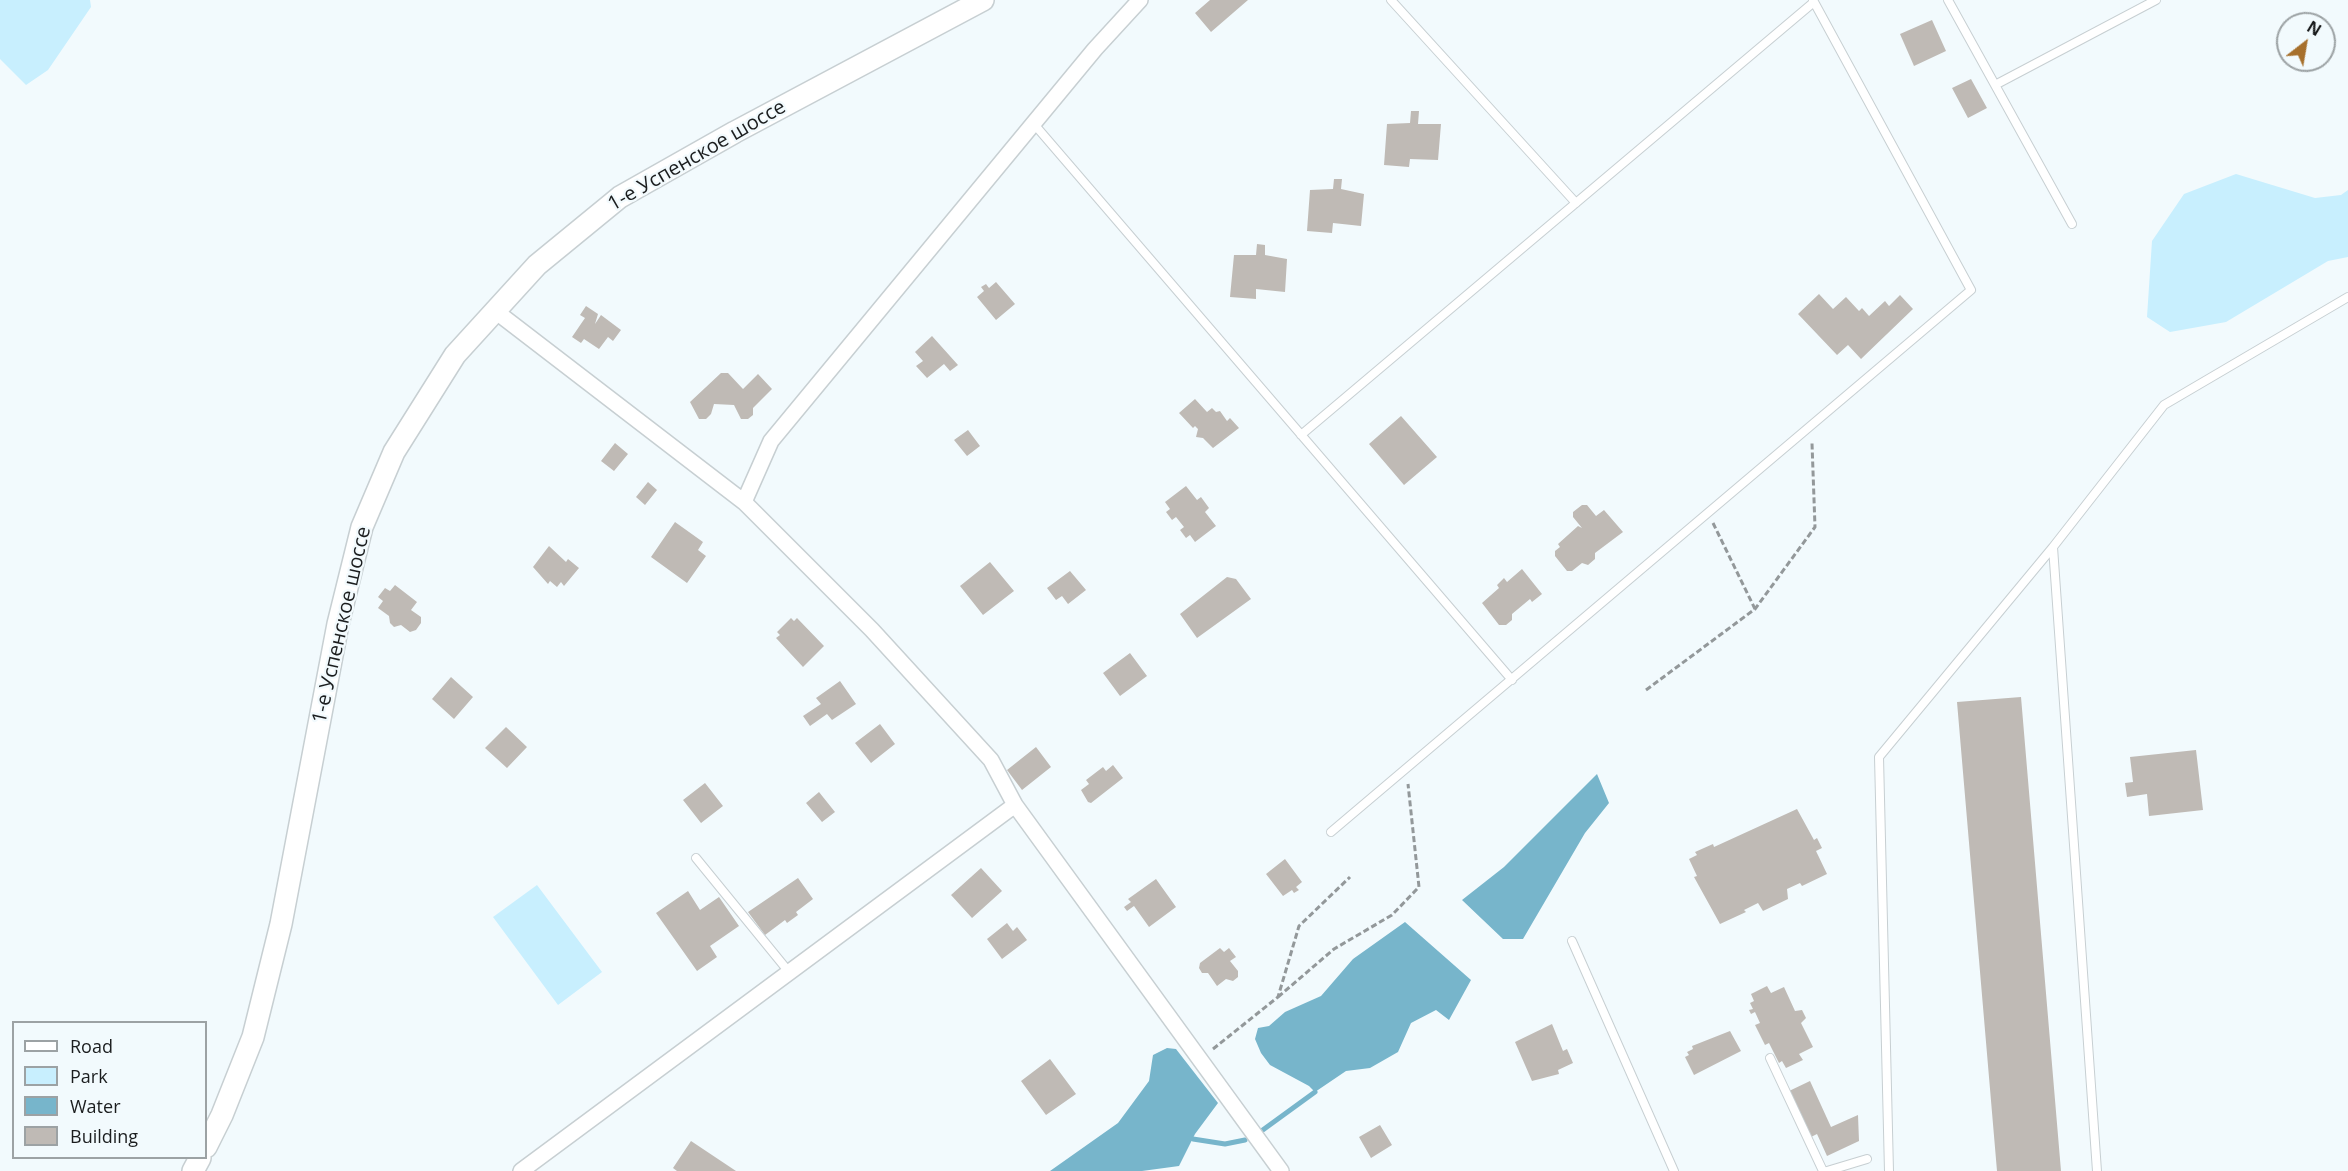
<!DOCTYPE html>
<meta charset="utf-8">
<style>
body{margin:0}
#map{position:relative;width:2348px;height:1171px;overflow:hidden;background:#f2fafd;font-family:"Open Sans",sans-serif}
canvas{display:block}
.legend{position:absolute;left:12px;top:1021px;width:195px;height:138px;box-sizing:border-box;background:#f2fafd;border:2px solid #9ca2a4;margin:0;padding:8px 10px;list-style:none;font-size:18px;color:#1b1d1e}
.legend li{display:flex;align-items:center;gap:12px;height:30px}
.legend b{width:30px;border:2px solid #9ca2a4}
.north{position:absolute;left:2276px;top:12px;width:60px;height:60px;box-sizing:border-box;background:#f2fafd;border:2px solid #9ca2a4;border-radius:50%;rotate:31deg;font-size:16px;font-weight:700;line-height:24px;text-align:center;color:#1b1d1e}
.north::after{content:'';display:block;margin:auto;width:21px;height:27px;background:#a7702c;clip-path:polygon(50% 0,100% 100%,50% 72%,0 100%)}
</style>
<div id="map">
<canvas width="2348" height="1171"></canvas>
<ul class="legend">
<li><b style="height:8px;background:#fff"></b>Road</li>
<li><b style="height:16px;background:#c8effe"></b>Park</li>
<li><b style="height:16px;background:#77b5cb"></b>Water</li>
<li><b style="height:16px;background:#bfbab5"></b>Building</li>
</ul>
<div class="north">N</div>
</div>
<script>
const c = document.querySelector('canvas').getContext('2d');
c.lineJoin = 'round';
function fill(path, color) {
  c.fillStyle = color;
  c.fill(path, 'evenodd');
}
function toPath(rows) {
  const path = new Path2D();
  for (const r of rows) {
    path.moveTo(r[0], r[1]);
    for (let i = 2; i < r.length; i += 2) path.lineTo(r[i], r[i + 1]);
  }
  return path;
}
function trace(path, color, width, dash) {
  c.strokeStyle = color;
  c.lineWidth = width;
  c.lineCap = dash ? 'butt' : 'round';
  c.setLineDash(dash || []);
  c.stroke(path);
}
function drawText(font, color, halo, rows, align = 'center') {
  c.font = font + ' "Open Sans",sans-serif';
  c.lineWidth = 4.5;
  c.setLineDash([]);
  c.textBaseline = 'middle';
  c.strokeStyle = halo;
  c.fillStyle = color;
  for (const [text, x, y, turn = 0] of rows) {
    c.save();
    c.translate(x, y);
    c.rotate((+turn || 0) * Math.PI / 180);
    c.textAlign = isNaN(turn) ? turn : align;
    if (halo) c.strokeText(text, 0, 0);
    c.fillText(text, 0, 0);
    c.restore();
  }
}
fill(toPath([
 [0,0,90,0,91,7,48,70,26,85,0,59],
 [2236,174,2315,198,2341,195,2348,190,2348,257,2328,261,2226,322,2170,332,2147,317,2152,241,2184,194],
 [537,885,602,972,558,1005,493,917]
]), '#c8effe');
fill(toPath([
 [1597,774,1609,803,1585,833,1523,939,1503,939,1462,900,1504,867],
 [1405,922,1471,980,1449,1020,1436,1010,1411,1023,1398,1052,1370,1068,1346,1071,1315,1092,1309,1086,1270,1065,1261,1053,1255,1039,1258,1028,1269,1026,1285,1012,1321,996,1353,959],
 [1167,1048,1176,1049,1218,1103,1195,1134,1179,1166,1142,1171,1050,1171,1118,1123,1149,1081,1153,1055]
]), '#77b5cb');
trace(toPath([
 [1260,1132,1315,1092],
 [1193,1139,1225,1144,1245,1140]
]), '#77b5cb', 5);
fill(toPath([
 [1210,0,1248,0,1211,32,1195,13],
 [1932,20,1946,51,1914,66,1900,34],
 [1971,79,1987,108,1968,118,1952,88],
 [1411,111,1419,111,1418,124,1441,124,1438,160,1410,159,1409,167,1384,165,1387,124,1410,123],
 [1334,179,1342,179,1341,189,1364,194,1361,226,1333,223,1332,233,1307,231,1310,190,1333,189],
 [1257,244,1265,245,1265,255,1287,259,1285,292,1256,289,1256,299,1230,297,1234,255,1256,255],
 [996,282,1015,304,996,320,977,297,984,291,981,287,986,284,989,288],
 [1819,294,1833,309,1846,297,1859,311,1862,308,1869,316,1885,301,1889,306,1900,295,1913,309,1861,359,1848,345,1837,355,1798,314],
 [586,306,598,314,595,324,601,315,621,330,613,341,608,337,599,349,584,339,581,343,572,337,585,318,580,315],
 [932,336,958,365,950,371,944,364,927,378,916,366,923,361,915,352],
 [721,373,728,373,743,389,758,374,772,389,753,408,753,415,748,419,741,419,734,405,714,404,711,414,706,419,699,419,690,402],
 [1195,399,1207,412,1212,408,1216,412,1220,411,1227,421,1230,418,1239,428,1213,448,1203,438,1196,437,1198,429,1195,426,1193,428,1179,413],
 [1401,416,1437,457,1404,485,1369,444],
 [968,430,980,446,967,456,954,440],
 [615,443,628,454,614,471,601,461],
 [648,482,657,490,645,505,636,497],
 [1186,486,1197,500,1201,497,1209,508,1205,512,1216,526,1195,542,1190,535,1186,538,1180,530,1184,527,1176,517,1172,520,1166,512,1170,509,1165,502],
 [1582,505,1587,505,1596,516,1604,510,1623,532,1595,553,1595,559,1588,565,1582,563,1572,571,1567,571,1555,556,1555,551,1560,547,1558,544,1578,526,1582,528,1573,517,1573,512],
 [675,522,703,542,698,550,706,556,687,583,651,557],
 [549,546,566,562,568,559,579,568,564,586,561,582,557,587,550,581,548,584,533,567],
 [990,562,1014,591,983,615,960,586],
 [1522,569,1542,594,1532,602,1530,599,1512,614,1512,620,1506,625,1499,625,1482,603,1499,588,1497,585,1504,578,1507,582],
 [1070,571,1086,590,1068,604,1062,596,1056,600,1047,588],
 [1227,577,1236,579,1251,599,1197,638,1180,614],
 [395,585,417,602,411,610,421,617,421,623,416,630,410,632,401,625,394,627,390,623,389,616,378,608,383,601,378,597,385,588,390,591],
 [791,618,794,621,797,618,824,646,803,667,776,638,780,635,777,632],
 [1130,653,1147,676,1120,696,1103,673],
 [451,677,473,697,454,719,432,699],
 [840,681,856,704,832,720,827,714,810,726,803,716,821,704,816,698],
 [2021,697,2061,1171,1997,1171,1957,702],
 [880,724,895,744,871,763,855,743],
 [506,727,527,747,507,768,485,748],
 [1036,747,1051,767,1022,790,1007,770],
 [2196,750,2203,810,2149,816,2147,794,2127,797,2125,783,2133,782,2130,757],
 [1113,765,1123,778,1091,803,1088,802,1081,790,1089,784,1086,780,1103,767,1106,771],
 [705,783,723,806,701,823,683,800],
 [819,792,835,812,822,822,806,803],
 [1797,809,1814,840,1817,838,1822,848,1816,851,1827,874,1802,886,1800,883,1787,889,1788,899,1763,911,1758,903,1744,910,1746,912,1720,924,1694,877,1697,876,1689,859,1697,855,1695,852,1713,844,1714,847],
 [1285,859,1302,882,1296,887,1299,890,1294,893,1292,890,1283,896,1266,874],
 [981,868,1002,891,972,918,951,895],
 [798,878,813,899,796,912,798,915,787,923,785,920,765,935,748,912],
 [1156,879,1176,907,1149,927,1134,906,1127,911,1124,907,1131,902,1128,899],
 [688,891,700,910,719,897,739,926,710,946,717,957,697,971,656,913],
 [1007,923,1013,931,1017,927,1027,940,1002,959,987,939],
 [1220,948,1224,952,1229,948,1236,957,1230,961,1238,971,1238,977,1233,981,1226,979,1217,986,1208,973,1202,973,1199,968,1200,963],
 [1767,986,1771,993,1784,987,1795,1011,1802,1010,1806,1018,1801,1023,1813,1047,1799,1054,1803,1060,1786,1068,1782,1061,1779,1063,1769,1043,1765,1045,1755,1025,1760,1023,1755,1012,1751,1014,1749,1010,1753,1009,1750,1003,1754,1001,1751,994],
 [1552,1024,1563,1051,1567,1049,1573,1063,1558,1070,1559,1074,1532,1081,1515,1042],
 [1730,1031,1741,1051,1694,1075,1685,1057,1689,1055,1687,1052,1693,1049,1692,1046],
 [1050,1059,1076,1094,1046,1115,1021,1081],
 [1810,1081,1831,1127,1858,1115,1859,1141,1827,1156,1817,1134,1809,1138,1787,1092],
 [1380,1125,1392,1145,1371,1158,1359,1137],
 [691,1141,736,1171,677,1171,673,1168]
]), '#bfbab5');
const service = toPath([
 [1391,0,1576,203],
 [1948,0,2072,224],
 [1995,85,2156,0],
 [1034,124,1512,680],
 [1301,435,1814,2],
 [2053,547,2164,405,2348,297],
 [1331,832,1971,290,1813,0],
 [696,858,789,972],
 [1572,941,1674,1171],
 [1770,1058,1823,1171],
 [1827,1171,1867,1159],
 [1889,1171,1879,757,2053,547,2097,1171]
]);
const minor = toPath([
 [494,310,744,502,872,630,991,760,1015,805,521,1171],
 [744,502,771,441,1095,49,1140,0],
 [1015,805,1281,1171]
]);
const secondary = toPath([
 [206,1147,222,1115,253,1037,281,924,338,624,362,527,394,452,455,355,537,265,620,197,735,132,983,0],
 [193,1171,200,1158]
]);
trace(service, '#c7cfd2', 10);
trace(minor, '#c7cfd2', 18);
trace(secondary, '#c7cfd2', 24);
trace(toPath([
 [1713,523,1755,609],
 [1646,690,1755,609,1815,527,1812,443],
 [1278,997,1334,949,1392,915,1419,887,1408,784],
 [1213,1049,1278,997,1299,926,1350,877]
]), '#93989a', 3, [6, 3]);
trace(service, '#fff', 8);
trace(minor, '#fff', 15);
trace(secondary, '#fff', 21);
drawText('20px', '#1b1d1e', '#f2fafd', [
 ["1-е Успенское шоссе",697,156,-30],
 ["1-е Успенское шоссе",342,625,-77]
]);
</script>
